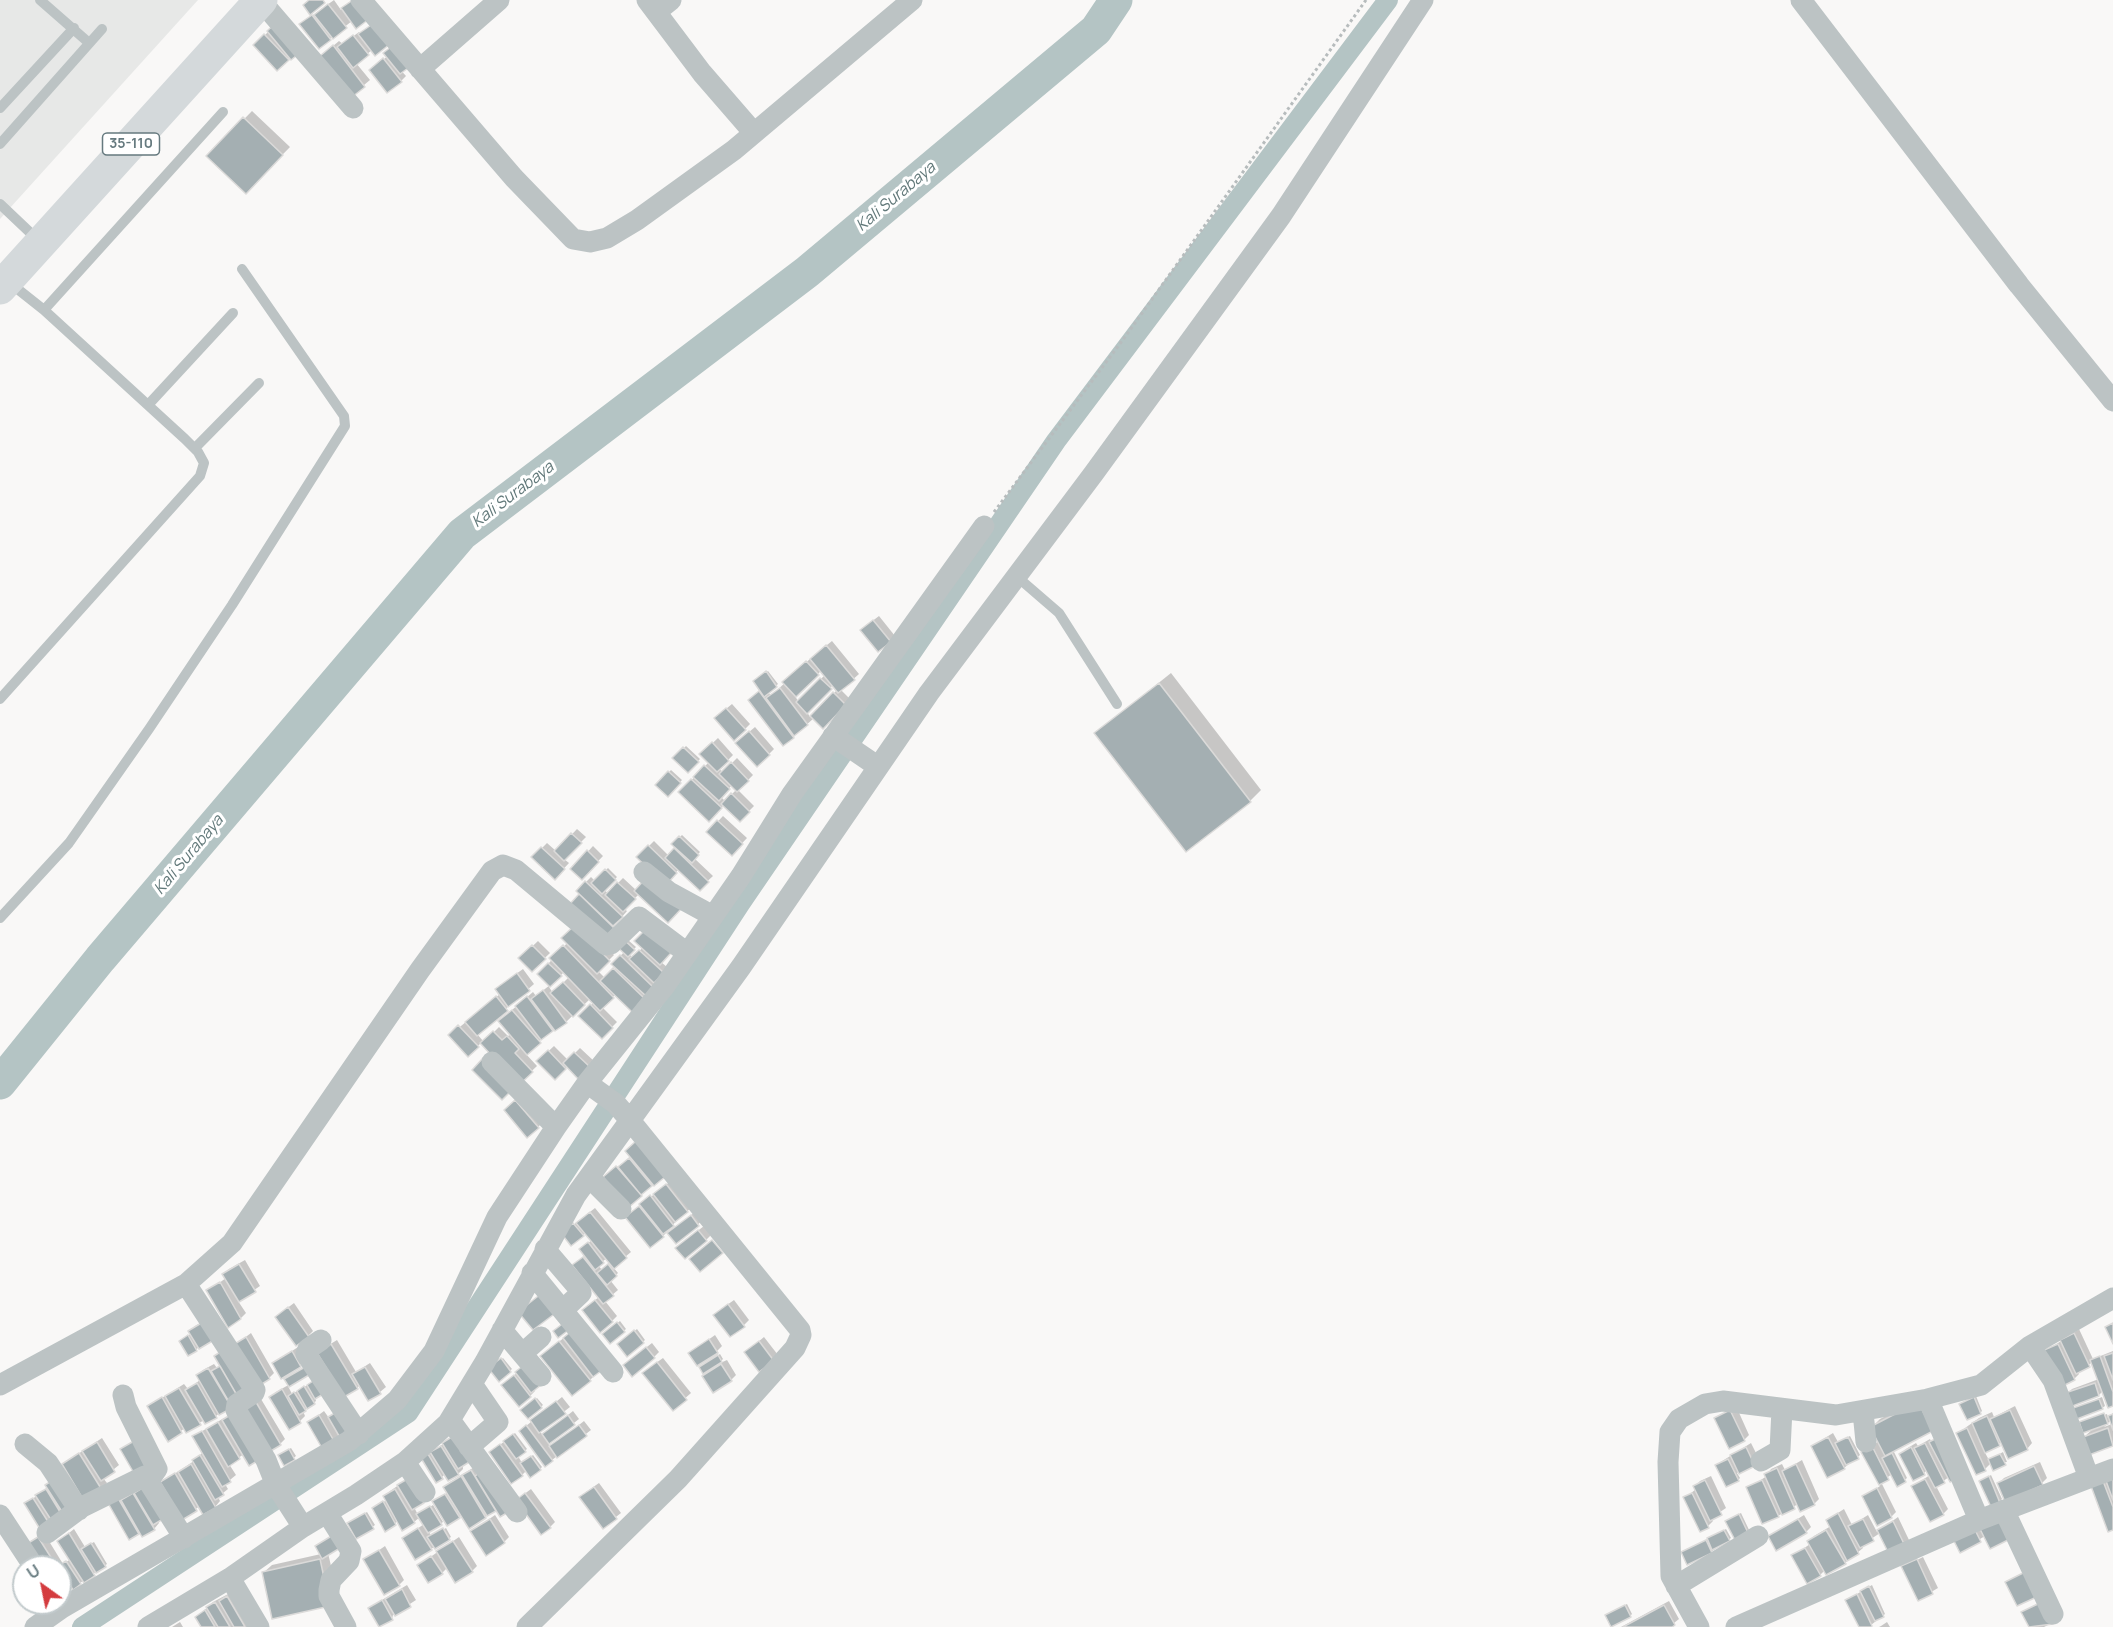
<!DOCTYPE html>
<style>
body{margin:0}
#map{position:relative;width:2113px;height:1627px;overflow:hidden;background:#f9f8f7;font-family:Manrope,sans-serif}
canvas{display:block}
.north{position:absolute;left:12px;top:1555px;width:60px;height:60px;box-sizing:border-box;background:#fff;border:2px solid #c2cacc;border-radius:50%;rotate:327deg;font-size:16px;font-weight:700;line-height:24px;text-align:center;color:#667a7f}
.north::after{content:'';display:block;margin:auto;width:21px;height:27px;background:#d43c3f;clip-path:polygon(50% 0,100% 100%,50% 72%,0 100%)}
</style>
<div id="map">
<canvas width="2113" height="1627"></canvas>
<div class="north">U</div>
</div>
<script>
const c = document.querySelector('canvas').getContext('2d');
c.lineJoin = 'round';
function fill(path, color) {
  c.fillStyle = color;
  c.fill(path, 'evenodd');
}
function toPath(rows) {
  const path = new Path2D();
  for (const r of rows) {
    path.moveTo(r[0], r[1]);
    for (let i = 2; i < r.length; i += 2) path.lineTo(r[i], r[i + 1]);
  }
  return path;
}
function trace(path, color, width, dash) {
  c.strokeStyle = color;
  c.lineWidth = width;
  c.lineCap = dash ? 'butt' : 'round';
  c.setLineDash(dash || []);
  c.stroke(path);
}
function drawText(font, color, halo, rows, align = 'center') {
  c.font = font + ' Manrope,sans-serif';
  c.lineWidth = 6;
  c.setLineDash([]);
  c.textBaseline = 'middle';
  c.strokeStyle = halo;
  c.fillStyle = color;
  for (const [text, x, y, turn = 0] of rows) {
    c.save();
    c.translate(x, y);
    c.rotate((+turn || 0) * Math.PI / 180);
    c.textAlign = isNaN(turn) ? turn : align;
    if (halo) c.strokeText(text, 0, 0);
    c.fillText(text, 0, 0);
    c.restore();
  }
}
fill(toPath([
 [0,0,198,0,0,219]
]), '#e7e8e7');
fill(toPath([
 [334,0,341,10,352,0,352,21,319,47,306,20],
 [269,31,290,57,277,69,255,45],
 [359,32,372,50,356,63,370,80,352,95,327,51,339,41,343,44],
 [388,56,406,76,401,81,376,65],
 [252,111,290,147,246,192,208,156],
 [879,616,895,636,890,641,867,625],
 [832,641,859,674,841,690,850,699,823,727,814,718,793,737,755,695,761,690,757,679,768,671,778,684,768,692,771,696,812,657],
 [821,671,825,675,798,701,795,696],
 [833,685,837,690,810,717,807,712],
 [1171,673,1261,790,1250,801,1096,733],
 [732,704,750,724,745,729,721,713],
 [755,727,774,749,769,754,742,738],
 [718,738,733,755,719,769,723,772,737,758,753,775,738,790,754,806,740,820,724,805,709,820,680,792,709,762,701,754],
 [732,785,736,790,725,801,721,797],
 [686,746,700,759,688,771,674,758],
 [671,770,682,780,668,795,657,785],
 [723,816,747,838,732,854,708,832],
 [577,829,586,837,564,859,569,863,555,878,533,857,547,843,556,851],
 [682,835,700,852,694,858,713,876,700,888,679,869,666,883,639,894,624,909,627,911,609,932,571,905,581,894,578,891,586,882,591,877,595,881,608,868,617,877,604,890,608,893,623,878,636,890,654,872,638,857,654,841,669,856,677,848,673,844],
 [593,846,603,856,582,878,572,869],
 [581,922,614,955,598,971,605,978,617,967,613,964,624,952,628,940,636,947,629,954,633,958,643,947,667,967,633,1011,616,994,602,1007,617,1022,602,1037,580,1016,593,1003,590,999,566,1022,544,1036,526,1054,537,1066,519,1083,481,1043,468,1055,450,1035,500,994,502,984,523,969,534,984,477,1034,484,1042,499,1027,508,1036,511,1034,505,1016,533,992,536,996,550,985,539,974,568,942],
 [564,972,569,977,553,993,549,987],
 [538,941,550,953,532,970,520,958],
 [554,1046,568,1060,580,1048,595,1062,579,1077,568,1066,555,1078,538,1061],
 [521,1096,543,1122,538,1127,506,1110],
 [631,1157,653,1182,629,1205,610,1172],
 [672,1180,693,1206,667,1230,670,1233,696,1211,703,1220,677,1242,668,1231,663,1236,632,1212],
 [595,1208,631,1252,613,1267,618,1273,610,1280,618,1290,605,1301,617,1316,612,1321,589,1305,599,1297,579,1260,586,1255,580,1249,592,1240,586,1232,583,1235,563,1233],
 [607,1258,611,1263,602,1270,598,1265],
 [704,1226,711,1235,706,1240,682,1243],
 [245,1260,260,1286,238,1301,246,1313,241,1318,208,1291,226,1278,224,1274,229,1269],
 [734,1300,749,1320,744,1325,720,1310],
 [294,1303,313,1331,308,1336,282,1312],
 [214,1315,198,1348,189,1354,183,1339,191,1334,190,1331,195,1326],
 [620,1321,626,1329,610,1342,604,1334],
 [637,1329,645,1340,627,1355,619,1344],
 [2079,1329,2093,1359,2113,1351,2113,1405,2103,1391,2099,1395,2067,1394,2072,1389,2099,1379,2093,1362,2078,1371,2079,1374,2074,1379,2046,1351],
 [251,1333,274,1373,269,1378,235,1345],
 [715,1335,722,1346,717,1351,690,1353],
 [565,1337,595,1375,590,1380,547,1351],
 [764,1337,778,1355,773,1360,746,1352],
 [337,1340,356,1372,370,1363,386,1387,380,1392,369,1399,360,1385,357,1388,324,1348],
 [652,1343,659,1352,654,1357,630,1360],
 [298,1347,306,1360,282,1377,274,1363],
 [720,1354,723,1359,718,1364,727,1360,736,1375,731,1380,704,1377,712,1368,703,1365],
 [503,1358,512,1369,499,1380,490,1368],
 [663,1358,691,1393,673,1409,649,1368],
 [214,1364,217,1368,254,1384,216,1416,185,1428,168,1440,149,1406,184,1384,188,1389,200,1380,197,1375,203,1370],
 [517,1373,535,1391,530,1396,508,1380],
 [308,1374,288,1386,292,1394,311,1383,316,1401,303,1411,305,1416,300,1421,289,1428,271,1397,276,1392],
 [258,1394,285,1439,280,1444,243,1404],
 [1926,1395,1893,1450,1907,1478,1898,1485,1892,1474,1881,1482,1896,1512,1891,1517,1864,1497,1880,1486,1863,1452,1879,1441,1872,1427,1880,1419],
 [1976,1396,1982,1411,1980,1413,1961,1404],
 [562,1397,570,1407,539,1431,543,1435,573,1411,579,1419,548,1443,551,1447,584,1421,591,1430,552,1460,526,1426],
 [2102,1397,2105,1406,2102,1408,2075,1408],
 [537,1398,543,1405,528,1417,522,1410],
 [1736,1406,1749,1435,1744,1440,1716,1418],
 [2015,1406,2032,1443,2027,1449,2002,1442,1984,1451,1989,1460,2003,1452,2007,1462,1991,1463,1985,1469,1958,1433,1979,1418,1992,1412,1994,1417],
 [324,1411,329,1418,335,1412,358,1427,337,1447,308,1423],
 [2113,1413,2113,1445,2090,1453,2084,1437,2094,1428,2081,1423,2107,1414,2108,1418],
 [2111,1420,2112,1424,2104,1427],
 [224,1418,244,1454,229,1464,236,1475,225,1484,228,1489,218,1497,220,1501,215,1507,204,1513,200,1506,182,1518,162,1482,194,1461,203,1452,194,1436],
 [461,1431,463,1469,458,1474,445,1474,442,1477,425,1457],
 [515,1433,527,1449,518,1456,522,1463,533,1455,542,1467,540,1469,527,1470,522,1475,496,1448],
 [1833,1433,1838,1442,1850,1436,1860,1455,1844,1468,1812,1446],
 [102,1438,119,1465,103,1478,107,1483,101,1489,63,1464],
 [1930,1439,1949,1477,1936,1486,1948,1509,1943,1514,1913,1486,1930,1475,1927,1470,1924,1473,1901,1454,1906,1449,1916,1443,1918,1446],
 [1751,1443,1759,1459,1737,1473,1740,1478,1738,1480,1719,1463],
 [291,1448,296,1456,285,1464,282,1453],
 [1802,1460,1819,1499,1814,1504,1798,1504,1778,1516,1748,1488,1767,1476,1771,1469,1782,1464,1785,1470],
 [2040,1462,2047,1478,2042,1483,1999,1483,2004,1478],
 [476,1466,497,1509,485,1517,461,1514,459,1517,434,1502,448,1492,445,1487,450,1482],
 [415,1474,414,1507,418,1515,433,1505,443,1522,429,1531,431,1537,446,1528,451,1537,431,1549,403,1539,424,1524,420,1517,414,1522,398,1521,386,1530,376,1506,387,1500,385,1496,390,1491],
 [1991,1475,2002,1499,2000,1501,1981,1481],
 [1711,1476,1726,1508,1711,1518,1713,1521,1708,1526,1685,1498,1696,1489,1695,1486,1700,1481],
 [2113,1477,2113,1528,2092,1486],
 [155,1480,159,1523,154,1529,138,1533,110,1504],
 [599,1483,621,1513,603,1527,586,1492],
 [48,1487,78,1506,51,1527,26,1504],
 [531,1489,555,1522,550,1527,523,1495],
 [1844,1509,1852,1525,1868,1515,1877,1532,1898,1517,1909,1540,1904,1545,1880,1533,1862,1545,1863,1548,1845,1563,1825,1570,1820,1575,1793,1556,1810,1544,1809,1541,1814,1536,1831,1526,1827,1520],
 [367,1512,375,1525,357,1537,351,1522],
 [1741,1513,1750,1532,1748,1534,1729,1519],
 [495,1515,509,1537,504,1542,472,1531],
 [1804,1515,1811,1527,1806,1532,1770,1536],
 [1979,1524,1985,1536,1960,1551],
 [344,1528,328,1553,338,1596,263,1573,272,1565,321,1554,317,1546],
 [74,1529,85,1547,94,1542,107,1564,80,1583,65,1573,60,1577,60,1567,37,1567,29,1542,44,1533,63,1564,71,1559,59,1541],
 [1726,1529,1731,1538,1711,1552,1683,1552],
 [459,1537,477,1566,472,1571,447,1568,442,1573,419,1565],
 [385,1546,404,1580,399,1585,365,1560],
 [1923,1557,1938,1588,1919,1599,1903,1567],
 [407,1585,416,1600,393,1615,392,1619,372,1606],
 [1872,1585,1885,1614,1871,1625,1860,1627,1847,1600],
 [232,1592,251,1627,203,1627,197,1617,213,1602],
 [2047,1598,2052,1623,2044,1627,2030,1627,2023,1612],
 [1669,1601,1679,1619,1669,1627,1621,1627],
 [1627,1604,1632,1614,1630,1616,1609,1613],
 [180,1622,183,1627,172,1627],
 [1887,1622,1890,1627,1879,1627,1881,1626]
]), '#0003');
trace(toPath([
 [82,1627,408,1413,740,904,1056,441,1388,0]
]), '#b4c4c4', 20);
trace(toPath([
 [0,1083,100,959,462,534,807,272,1096,30,1116,0]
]), '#b4c4c4', 33);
const building = toPath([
 [309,0,323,0,325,3,310,15,303,5,309,0],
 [353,0,369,19,356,29,341,8,353,0],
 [328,4,347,28,333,39,314,15,328,4],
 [312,15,331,40,319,49,299,24,312,15],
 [277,22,301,52,291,60,267,31,277,22],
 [374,23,390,44,375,56,358,34,374,23],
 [264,34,289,60,277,71,253,45,264,34],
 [353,35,369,55,353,68,337,47,353,35],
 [395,44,412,65,400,74,383,53,395,44],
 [333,45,365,87,352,97,320,56,333,45],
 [383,58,402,82,387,93,369,70,383,58],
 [243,117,283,155,246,194,206,156,243,117],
 [873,620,891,642,878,652,860,630,873,620],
 [826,645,855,680,838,693,810,659,826,645],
 [806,661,819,675,796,697,782,682,806,661],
 [766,671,777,687,764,697,753,681,766,671],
 [820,678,832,689,807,714,796,702,820,678],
 [1159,683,1251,802,1186,852,1094,733,1159,683],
 [780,688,808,725,794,736,766,698,780,688],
 [759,691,794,738,783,746,748,700,759,691],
 [833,692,846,705,823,729,810,716,833,692],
 [726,708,746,730,734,741,714,718,726,708],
 [749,731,770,755,757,767,735,743,749,731],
 [712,742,729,761,717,772,699,754,712,742],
 [683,747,699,762,688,773,672,758,683,747],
 [731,762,749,781,737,792,719,774,731,762],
 [704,765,730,789,719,801,693,777,704,765],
 [668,771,681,783,668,797,655,785,668,771],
 [691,779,722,808,709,822,678,792,691,779],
 [731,793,750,812,740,822,721,804,731,793],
 [717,820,743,844,732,856,706,832,717,820],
 [571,833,582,843,564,861,554,851,571,833],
 [679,836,699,855,692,863,671,844,679,836],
 [648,845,677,873,666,885,636,857,648,845],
 [541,847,565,869,555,880,531,857,541,847],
 [674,848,709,882,700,891,665,858,674,848],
 [587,850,599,862,582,880,570,869,587,850],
 [605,869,616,880,602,894,591,883,605,869],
 [648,876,682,908,668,923,634,891,648,876],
 [585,881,623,917,613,926,576,891,585,881],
 [617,882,636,899,623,912,605,895,617,882],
 [579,894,614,928,604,939,569,905,579,894],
 [575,925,610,961,597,974,561,938,575,925],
 [646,929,671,953,660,965,634,941,646,929],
 [620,936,635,950,628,957,613,943,620,936],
 [532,945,546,959,532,972,518,958,532,945],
 [563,945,614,998,600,1011,549,958,563,945],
 [639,950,664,973,654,983,629,959,639,950],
 [620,955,654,988,646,996,611,964,620,955],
 [548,963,562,976,550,987,537,974,548,963],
 [613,968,646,1000,633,1013,600,981,613,968],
 [517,973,530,991,508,1007,495,989,517,973],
 [563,982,585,1005,573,1017,550,993,563,982],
 [543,990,567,1023,555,1031,531,999,543,990],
 [496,996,508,1011,477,1036,465,1022,496,996],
 [527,996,553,1031,541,1040,515,1006,527,996],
 [590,1004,613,1028,602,1039,578,1016,590,1004],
 [512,1010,541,1043,527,1055,498,1021,512,1010],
 [458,1025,479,1047,468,1057,448,1035,458,1025],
 [493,1031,502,1040,507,1036,519,1049,515,1053,533,1072,519,1085,480,1043,493,1031],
 [548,1050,566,1069,555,1080,536,1061,548,1050],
 [574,1052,591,1068,579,1080,563,1063,574,1052],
 [483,1058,514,1088,502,1100,472,1070,483,1058],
 [515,1100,539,1128,527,1138,504,1110,515,1100],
 [636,1141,666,1176,654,1186,625,1151,636,1141],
 [629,1158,652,1186,641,1195,618,1167,629,1158],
 [616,1166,642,1196,629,1207,603,1177,616,1166],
 [666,1184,688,1212,675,1222,653,1194,666,1184],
 [650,1195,674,1226,663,1234,639,1204,650,1195],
 [639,1206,664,1237,650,1248,625,1217,639,1206],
 [590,1212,627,1258,614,1269,576,1223,590,1212],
 [691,1215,699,1226,676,1244,667,1233,691,1215],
 [573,1223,584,1236,571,1246,561,1233,573,1223],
 [698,1230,707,1241,685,1259,675,1248,698,1230],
 [712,1240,723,1253,700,1272,689,1259,712,1240],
 [588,1242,604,1263,595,1270,579,1249,588,1242],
 [583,1257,614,1296,603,1304,572,1265,583,1257],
 [239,1264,256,1292,239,1302,222,1274,239,1264],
 [608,1264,617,1276,607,1285,597,1273,608,1264],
 [220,1282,241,1319,228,1328,206,1290,220,1282],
 [542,1293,557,1312,533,1330,518,1312,542,1293],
 [595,1300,613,1322,600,1333,582,1310,595,1300],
 [728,1304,745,1327,730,1337,713,1315,728,1304],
 [288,1307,309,1337,296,1346,275,1317,288,1307],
 [208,1319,219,1337,199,1349,188,1331,208,1319],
 [565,1322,570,1329,558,1338,553,1331,565,1322],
 [617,1322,625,1332,610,1344,602,1334,617,1322],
 [2113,1323,2113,1344,2105,1327,2113,1323],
 [574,1329,605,1368,593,1377,563,1338,574,1329],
 [634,1330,644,1343,627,1357,617,1344,634,1330],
 [2074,1333,2090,1367,2076,1374,2060,1340,2074,1333],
 [188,1335,197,1351,188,1356,179,1341,188,1335],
 [246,1337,270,1379,257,1387,233,1345,246,1337],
 [709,1339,718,1353,697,1366,688,1353,709,1339],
 [559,1341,591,1381,572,1396,540,1356,559,1341],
 [759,1341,774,1361,759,1372,744,1352,759,1341],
 [331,1344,358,1389,344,1397,317,1353,331,1344],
 [2058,1344,2075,1380,2061,1387,2044,1350,2058,1344],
 [646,1347,655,1358,632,1377,623,1365,646,1347],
 [225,1349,250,1390,238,1397,214,1356,225,1349],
 [292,1351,301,1367,281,1379,272,1363,292,1351],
 [2113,1353,2113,1380,2104,1356,2113,1353],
 [718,1355,722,1362,703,1374,699,1367,718,1355],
 [2100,1356,2113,1392,2113,1406,2108,1408,2090,1360,2100,1356],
 [501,1358,511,1372,499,1382,488,1368,501,1358],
 [657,1362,687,1400,673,1411,642,1373,657,1362],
 [721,1364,732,1381,713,1393,702,1376,721,1364],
 [524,1365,541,1385,531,1393,515,1372,524,1365],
 [220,1366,238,1397,229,1402,211,1371,220,1366],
 [305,1367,309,1375,289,1387,284,1379,305,1367],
 [365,1367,381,1394,368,1401,352,1374,365,1367],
 [208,1368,232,1408,219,1415,196,1375,208,1368],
 [514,1375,531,1397,519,1407,501,1385,514,1375],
 [316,1379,325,1393,315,1399,307,1385,316,1379],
 [197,1383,217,1418,205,1424,185,1390,197,1383],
 [2095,1383,2099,1396,2070,1407,2065,1393,2095,1383],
 [304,1386,315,1404,307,1409,297,1391,304,1386],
 [179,1388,201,1425,186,1433,165,1396,179,1388],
 [282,1389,301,1423,289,1430,269,1397,282,1389],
 [294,1392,306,1411,299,1415,288,1396,294,1392],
 [162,1397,182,1433,168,1442,147,1406,162,1397],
 [253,1397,281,1445,269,1452,241,1404,253,1397],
 [1974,1397,1981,1414,1967,1420,1959,1404,1974,1397],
 [535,1398,542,1408,528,1419,520,1410,535,1398],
 [2099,1399,2103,1409,2077,1419,2073,1408,2099,1399],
 [556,1401,566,1414,539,1433,530,1420,556,1401],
 [1918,1402,1933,1431,1885,1456,1870,1427,1918,1402],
 [340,1410,354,1434,342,1441,328,1417,340,1410],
 [1730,1410,1745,1441,1729,1449,1714,1418,1730,1410],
 [2010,1410,2028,1450,2008,1459,1990,1419,2010,1410],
 [235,1412,262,1458,249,1466,222,1420,235,1412],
 [2104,1413,2108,1424,2083,1433,2079,1422,2104,1413],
 [2113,1414,2113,1430,2108,1416,2113,1414],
 [319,1415,338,1448,326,1455,307,1422,319,1415],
 [568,1415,575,1425,549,1444,542,1434,568,1415],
 [1987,1416,2000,1446,1985,1453,1972,1423,1987,1416],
 [218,1422,240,1459,228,1467,206,1429,218,1422],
 [526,1425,553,1461,545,1467,519,1431,526,1425],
 [579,1425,587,1436,557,1458,549,1446,579,1425],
 [1967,1428,1986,1471,1976,1475,1956,1433,1967,1428],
 [2108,1428,2113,1446,2089,1455,2083,1437,2108,1428],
 [202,1431,231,1482,222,1487,192,1436,202,1431],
 [513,1434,526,1452,516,1459,503,1441,513,1434],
 [455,1435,471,1461,458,1469,442,1443,455,1435],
 [1828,1437,1845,1469,1827,1478,1811,1446,1828,1437],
 [1848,1437,1859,1459,1846,1465,1835,1443,1848,1437],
 [1939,1437,1960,1477,1950,1482,1929,1442,1939,1437],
 [134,1441,149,1468,135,1475,120,1449,134,1441],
 [97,1442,115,1472,101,1481,82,1451,97,1442],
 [1925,1443,1945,1483,1935,1488,1914,1448,1925,1443],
 [500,1444,523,1476,511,1484,489,1452,500,1444],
 [441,1446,459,1475,448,1481,430,1452,441,1446],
 [1872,1446,1889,1480,1879,1485,1861,1452,1872,1446],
 [1746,1447,1755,1466,1739,1474,1730,1455,1746,1447],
 [1911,1447,1925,1475,1913,1481,1899,1454,1911,1447],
 [289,1449,295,1460,284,1466,278,1455,289,1449],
 [79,1453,102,1490,84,1501,62,1464,79,1453],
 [1892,1453,1906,1482,1897,1487,1882,1458,1892,1453],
 [428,1454,443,1479,436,1483,421,1458,428,1454],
 [2000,1454,2006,1465,1993,1471,1988,1459,2000,1454],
 [200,1455,224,1495,215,1500,192,1460,200,1455],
 [531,1456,541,1470,530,1478,520,1463,531,1456],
 [1728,1459,1739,1481,1726,1487,1715,1465,1728,1459],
 [191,1464,216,1508,203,1515,178,1472,191,1464],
 [1796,1464,1815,1505,1800,1512,1782,1471,1796,1464],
 [2034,1466,2043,1485,2005,1502,1997,1483,2034,1466],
 [1777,1468,1795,1509,1782,1515,1764,1474,1777,1468],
 [471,1470,496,1511,487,1516,462,1475,471,1470],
 [484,1470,510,1511,500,1517,475,1476,484,1470],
 [175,1473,197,1511,182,1520,160,1482,175,1473],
 [461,1476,486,1518,469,1529,443,1487,461,1476],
 [1989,1476,2000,1503,1991,1507,1979,1481,1989,1476],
 [409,1478,424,1503,412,1510,397,1485,409,1478],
 [1925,1479,1944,1515,1930,1522,1911,1486,1925,1479],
 [2113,1479,2113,1500,2106,1481,2113,1479],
 [53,1480,74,1513,66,1518,45,1485,53,1480],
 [1705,1480,1722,1515,1710,1521,1693,1486,1705,1480],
 [1762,1480,1779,1517,1762,1524,1746,1487,1762,1480],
 [2103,1481,2113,1507,2113,1530,2108,1532,2091,1486,2103,1481],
 [149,1484,168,1516,153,1525,134,1493,149,1484],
 [594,1487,617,1519,603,1529,579,1497,594,1487],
 [1877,1488,1892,1518,1877,1526,1862,1496,1877,1488],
 [46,1489,65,1520,55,1526,35,1495,46,1489],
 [395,1489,415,1523,402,1531,383,1496,395,1489],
 [133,1493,155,1530,142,1537,121,1500,133,1493],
 [525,1493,551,1528,541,1535,516,1500,525,1493],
 [1692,1493,1709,1528,1700,1532,1683,1497,1692,1493],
 [445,1494,460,1518,447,1526,432,1501,445,1494],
 [33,1498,52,1528,43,1534,24,1503,33,1498],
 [118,1498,139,1534,129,1540,108,1503,118,1498],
 [383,1501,396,1525,385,1532,372,1508,383,1501],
 [430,1506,442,1525,428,1533,416,1514,430,1506],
 [365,1513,374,1529,356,1539,347,1523,365,1513],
 [1838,1513,1859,1554,1847,1561,1826,1520,1838,1513],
 [1739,1514,1749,1535,1736,1542,1725,1521,1739,1514],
 [1999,1517,2010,1539,1990,1549,1979,1527,1999,1517],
 [490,1519,505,1543,486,1556,470,1531,490,1519],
 [1798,1519,1807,1533,1776,1551,1768,1536,1798,1519],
 [1863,1519,1874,1541,1860,1548,1848,1526,1863,1519],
 [1893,1521,1905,1546,1889,1554,1877,1530,1893,1521],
 [418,1528,432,1550,415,1560,402,1538,418,1528],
 [443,1528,450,1540,435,1549,427,1537,443,1528],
 [1974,1528,1981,1542,1960,1553,1953,1539,1974,1528],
 [1724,1530,1730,1541,1712,1550,1707,1538,1724,1530],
 [1826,1530,1846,1564,1826,1575,1807,1541,1826,1530],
 [338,1532,345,1545,322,1559,315,1546,338,1532],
 [69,1533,95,1576,84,1583,57,1541,69,1533],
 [38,1537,57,1567,36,1567,22,1547,38,1537],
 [1706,1540,1712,1553,1687,1565,1681,1552,1706,1540],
 [453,1541,473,1572,455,1583,436,1551,453,1541],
 [91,1543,106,1567,96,1573,81,1549,91,1543],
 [1805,1548,1821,1576,1807,1584,1791,1555,1805,1548],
 [379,1550,400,1586,384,1595,363,1559,379,1550],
 [431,1556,443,1574,428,1583,417,1565,431,1556],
 [320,1559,330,1606,272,1619,262,1572,320,1559],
 [1917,1559,1933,1594,1918,1601,1901,1566,1917,1559],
 [66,1561,81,1584,73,1590,58,1566,66,1561],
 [2029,1570,2041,1595,2017,1606,2005,1582,2029,1570],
 [1869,1586,1884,1617,1875,1621,1860,1591,1869,1586],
 [402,1589,411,1607,395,1616,385,1599,402,1589],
 [1857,1594,1872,1626,1871,1627,1859,1627,1845,1600,1857,1594],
 [227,1596,245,1627,234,1627,219,1601,227,1596],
 [382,1600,393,1620,379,1627,368,1608,382,1600],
 [215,1602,230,1627,218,1627,206,1607,215,1602],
 [2042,1602,2053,1624,2029,1627,2021,1612,2042,1602],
 [1625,1605,1631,1617,1611,1627,1605,1615,1625,1605],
 [1664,1605,1675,1625,1672,1627,1623,1627,1664,1605],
 [205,1610,215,1627,201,1627,195,1617,205,1610]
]);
fill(building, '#a4afb2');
trace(building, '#dbdad9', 1.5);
trace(toPath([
 [994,512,1125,337,1366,0]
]), '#b7bcbd', 3, [3, 3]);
trace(toPath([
 [40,0,88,42],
 [0,108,74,28],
 [0,144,102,29],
 [0,204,39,241],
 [44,310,223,112],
 [148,405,233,313],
 [195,448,259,383],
 [1015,575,1059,613,1117,704],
 [0,699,200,476,204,463,198,452,185,439,44,310,10,283],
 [0,918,69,843,149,729,232,605,345,426,344,416,242,269]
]), '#bcc3c4', 10);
trace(toPath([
 [361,0,514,178,573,239,590,242,607,238,637,220,734,150,912,0],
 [647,0,702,73,754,133],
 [1801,0,2019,285,2113,401],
 [261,1,353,108],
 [656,12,671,0],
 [420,69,499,0],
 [833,736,877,766],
 [644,872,669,892,713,916],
 [492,1062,556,1127],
 [589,1177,621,1209],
 [545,1249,580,1290,581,1293,563,1310],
 [532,1273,613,1372],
 [186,1284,255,1390,254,1393,237,1404,236,1410,266,1460,276,1485,303,1527],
 [502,1330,541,1376],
 [321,1340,308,1349,306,1354,359,1434],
 [523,1353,541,1337],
 [0,1385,186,1284,232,1243,420,970,492,871,503,865,516,870,606,945,611,944,639,917,687,953],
 [123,1395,126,1407,157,1469,149,1480],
 [1863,1412,1866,1442],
 [450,1420,517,1512],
 [25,1444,48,1463,79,1510],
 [469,1447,498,1422,472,1384],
 [1761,1461,1780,1450,1782,1409],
 [405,1462,425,1492],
 [2089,1478,2113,1469],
 [2004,1510,2053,1614],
 [327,1513,351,1551,349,1561,331,1580,329,1590,329,1596,346,1627],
 [0,1515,34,1567],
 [1979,1520,1928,1399,1981,1385,2030,1346],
 [47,1533,82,1507,145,1476,184,1538],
 [230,1578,259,1627],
 [1676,1586,1758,1536],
 [35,1627,62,1608,349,1441,397,1400,434,1351,497,1217,556,1127,587,1083,664,987,741,876,792,794,984,526],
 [148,1627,230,1578,303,1527,356,1495,405,1462,448,1423,485,1362,576,1195,741,967,929,693,1094,473,1281,216,1423,0],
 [527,1627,678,1479,795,1348,801,1335,800,1330,629,1119,616,1104,587,1083],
 [1699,1627,1671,1576,1668,1462,1670,1432,1679,1419,1705,1404,1723,1401,1836,1415,1928,1399],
 [1736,1627,1979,1520,2089,1478,2053,1380,2030,1346,2113,1298]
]), '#bcc3c4', 21);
trace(toPath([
 [0,288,261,0]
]), '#d4d9db', 33);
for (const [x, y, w] of [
 [131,144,57]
]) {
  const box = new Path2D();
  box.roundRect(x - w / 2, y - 11, w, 22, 4.5);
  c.fillStyle = '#fff';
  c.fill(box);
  trace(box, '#667a7f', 1.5);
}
drawText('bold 14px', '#667a7f', null, [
 ["35-110",131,144]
]);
drawText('italic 16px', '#617879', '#fff', [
 ["Kali Surabaya",896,197,-40],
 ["Kali Surabaya",513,495,-37],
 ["Kali Surabaya",189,855,-50]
]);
</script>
